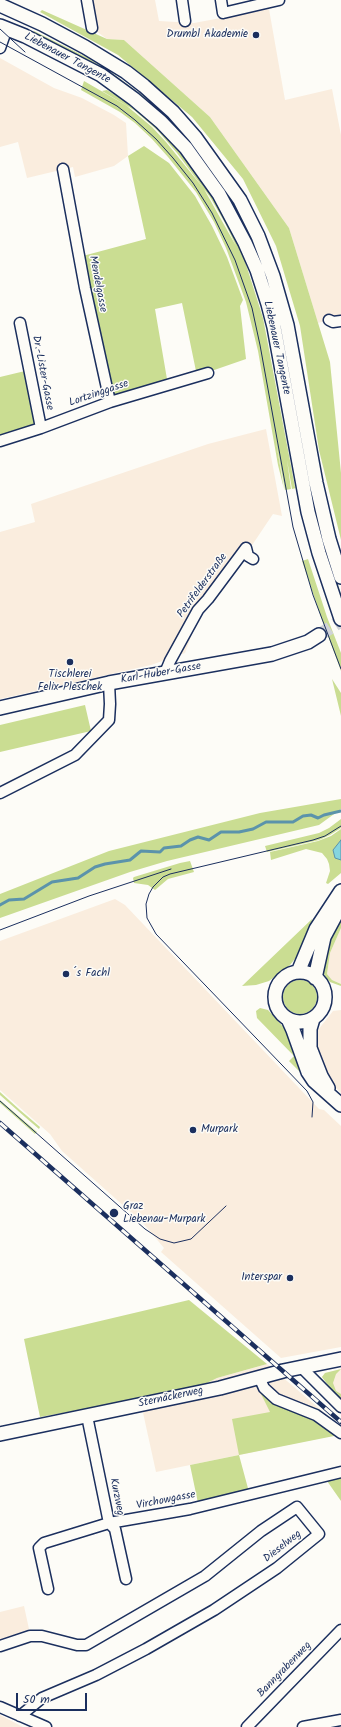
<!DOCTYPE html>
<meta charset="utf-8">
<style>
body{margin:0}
#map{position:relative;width:341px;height:1727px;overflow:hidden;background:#fdfcf7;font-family:Kalam,sans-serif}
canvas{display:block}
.scale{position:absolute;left:16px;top:1693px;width:71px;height:18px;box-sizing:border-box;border:2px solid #1b2f5e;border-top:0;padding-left:5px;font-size:12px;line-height:14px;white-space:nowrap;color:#1b2f5e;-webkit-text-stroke:3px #fdfcf7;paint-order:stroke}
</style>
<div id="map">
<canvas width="341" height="1727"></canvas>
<div class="scale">50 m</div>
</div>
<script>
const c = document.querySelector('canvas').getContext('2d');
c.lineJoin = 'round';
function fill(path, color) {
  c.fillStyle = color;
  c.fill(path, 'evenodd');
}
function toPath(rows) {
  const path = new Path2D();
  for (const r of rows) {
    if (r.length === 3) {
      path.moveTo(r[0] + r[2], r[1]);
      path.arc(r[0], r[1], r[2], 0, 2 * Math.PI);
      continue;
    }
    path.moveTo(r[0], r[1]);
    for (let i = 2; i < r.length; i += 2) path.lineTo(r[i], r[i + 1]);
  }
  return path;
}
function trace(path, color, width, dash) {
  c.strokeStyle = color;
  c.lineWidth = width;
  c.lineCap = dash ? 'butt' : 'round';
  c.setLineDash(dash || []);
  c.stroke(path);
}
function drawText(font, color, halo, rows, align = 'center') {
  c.font = font + ' Kalam,sans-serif';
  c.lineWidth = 3;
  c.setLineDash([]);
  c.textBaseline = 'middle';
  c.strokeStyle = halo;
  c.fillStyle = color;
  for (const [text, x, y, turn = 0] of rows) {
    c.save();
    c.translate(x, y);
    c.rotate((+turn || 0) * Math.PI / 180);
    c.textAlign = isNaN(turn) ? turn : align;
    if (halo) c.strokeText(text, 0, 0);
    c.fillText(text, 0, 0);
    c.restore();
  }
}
fill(toPath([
 [87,0,155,0,159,21,194,23,269,9,285,100,332,89,341,135,341,316,318,323,289,228,210,117,124,40,107,39,92,28],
 [0,58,54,88,82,98,114,115,126,123,128,156,114,166,75,177,73,167,27,178,18,142,0,147],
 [266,429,282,516,273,514,232,575,199,615,185,653,151,665,0,699,0,532,35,522,31,504,208,444],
 [115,899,125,905,319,1109,324,1110,341,1126,341,1347,281,1358,161,1252,164,1248,143,1223,62,1151,50,1134,0,1090,0,941],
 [341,928,341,984,332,980,327,974,330,953],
 [341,1010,341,1093,335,1087,318,1054,315,1043,318,1030,333,1011],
 [267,1364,341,1427,341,1434,156,1472,140,1399,207,1383,217,1378],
 [341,1369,341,1400,322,1377,325,1373],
 [24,1606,29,1629,0,1640,0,1612],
 [0,1715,23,1727,0,1727]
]), '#faedde');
fill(toPath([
 [42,10,107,39,124,40,210,117,289,228,330,362,341,473,341,540,319,450,300,326,276,246,243,179,192,117,118,55,40,12],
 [34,31,88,58,112,73,142,95,165,116,190,141,224,186,244,220,258,250,266,272,281,327,303,451,318,518,341,595,341,605,323,549,256,252,243,222,223,188,189,143,32,35],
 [84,81,127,106,152,127,166,142,204,189,236,246,225,223,210,197,177,153,157,130,134,110,102,91,107,90,130,104,157,127,189,163,209,191,231,229,243,255,263,318,295,487,296,488,292,489,287,460,291,489,285,490,275,436,284,489,278,465,258,351,246,302,226,248,214,222,196,192,168,157,152,139,135,123,120,112,81,90],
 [144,146,169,163,195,196,212,226,227,257,243,300,240,306,246,359,197,376,182,303,155,309,168,385,110,402,79,257,146,239,128,156],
 [25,371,36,419,34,427,0,438,0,377],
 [308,559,327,617,341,653,341,671,322,620,302,561],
 [332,679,341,693,341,716],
 [85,705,91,731,0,752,0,725],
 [341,799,341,809,319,825,167,861,130,872,0,918,0,894,109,851,260,813],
 [341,819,341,828,330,835,319,840,267,852,265,846,319,833,329,828],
 [341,829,341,873,328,884,326,883,330,871,329,864,327,859,322,853,306,849,271,860,270,852,318,841,331,836],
 [190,861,194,872,168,879,155,890,148,885,134,883,133,878,134,877,180,863],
 [341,917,341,928,330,953,327,974,332,980,341,984,341,986,330,982,326,978,324,974,323,960,327,946],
 [312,919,311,925,298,955,290,965,269,981,256,985,242,986],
 [300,997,17],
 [260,1008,268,1010,286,1030,303,1071,301,1073,289,1061,294,1056,257,1018,256,1011],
 [0,1092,20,1110,40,1127,39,1129,25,1117,0,1095],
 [0,1100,37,1132,35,1134,0,1103],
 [189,1300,267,1364,217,1378,207,1383,140,1399,40,1417,24,1339],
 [341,1369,336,1374,333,1383,336,1391,341,1394,341,1400,333,1392,322,1377,325,1373],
 [259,1390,274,1403,307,1414,339,1435,239,1455,249,1492,198,1503,190,1465,239,1455,232,1419,270,1412],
 [341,1477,341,1501,327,1481]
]), '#cadd92');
const water = toPath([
 [341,840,341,860,335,858,333,850,341,840]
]);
fill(water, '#85d5df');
trace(water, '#5b93ab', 1);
trace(toPath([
 [0,905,9,900,24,899,52,882,78,878,95,867,105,864,130,860,141,851,160,852,164,848,181,846,190,840,198,837,209,840,221,832,239,832,253,829,266,822,293,822,303,816,311,815,318,818,324,815,341,811]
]), '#5b93ab', 3);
trace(toPath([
 [319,635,341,621]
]), '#d0d3d8', 13, [13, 6]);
const minor = toPath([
 [87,0,92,28],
 [182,0,185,21],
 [221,0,223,13,279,0],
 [0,48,7,28],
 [63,169,85,288,110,402],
 [329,320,333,322,341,321],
 [20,323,41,428],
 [0,441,41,428,110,402,208,373],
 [165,673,170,661,198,610,208,599,246,548,248,556,253,559],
 [0,793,75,755,109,720,110,704,109,683],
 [301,1367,341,1407],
 [260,1379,264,1388,276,1399,316,1415,341,1433],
 [87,1416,109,1523,115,1529,126,1579],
 [48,1589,39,1548,44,1543,109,1523,190,1509,341,1472],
 [0,1646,30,1636,42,1636,77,1645,86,1645,205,1576,261,1531,297,1507,319,1534,277,1568,214,1610,146,1649,96,1675,42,1698,20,1716],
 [0,1707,46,1727],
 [247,1727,341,1630],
 [303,1727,341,1720]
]);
const major = toPath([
 [0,5,42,24,85,47,126,72,144,86,173,112,195,137,240,200,258,236,273,276,287,325,316,483,329,539,341,577],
 [0,26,25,36,101,75,134,99,161,122,186,148,219,194,245,243,257,270,268,304,274,327,308,512,319,553,341,619],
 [0,708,109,683,272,654,308,642,319,635],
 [298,972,316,929,341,891],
 [300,997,25],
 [315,978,324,937,340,907],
 [288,1019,293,1030,308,1072,314,1081,341,1105],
 [313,1019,310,1029,310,1048,321,1076,328,1088],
 [0,1434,220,1388,283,1371,341,1359]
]);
trace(minor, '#1b2f5e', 13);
trace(major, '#1b2f5e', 16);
trace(minor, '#fdfcf7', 10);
trace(major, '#fdfcf7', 13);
trace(toPath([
 [0,29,25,52],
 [0,42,117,106,135,120,156,139,173,158,193,183,212,213,235,260,252,308,260,345,293,527,313,595,341,669],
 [0,930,89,896,171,869],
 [0,1101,145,1229,160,1239,174,1243,191,1239,226,1206],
 [312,1117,313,1102,307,1091,156,934,147,918,146,904,149,894,153,887,163,877,170,874,313,840,325,836,341,826]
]), '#1b2f5e', 1);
const rail = toPath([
 [0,1123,341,1422]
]);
trace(rail, '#1b2f5e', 4.5);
trace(rail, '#fdfcf7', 3, [9]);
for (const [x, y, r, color] of [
 [256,35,4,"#1b2f5e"],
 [70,662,4,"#1b2f5e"],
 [66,974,4,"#1b2f5e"],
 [193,1130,4,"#1b2f5e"],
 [114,1213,5,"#1b2f5e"],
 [290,1278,4,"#1b2f5e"]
]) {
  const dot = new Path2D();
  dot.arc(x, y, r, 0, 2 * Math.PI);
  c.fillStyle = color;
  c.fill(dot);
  trace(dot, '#fdfcf7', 1.5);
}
drawText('11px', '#1b2f5e', '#fdfcf7', [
 ["Drumbl Akademie",248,35,"right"],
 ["Tischlerei",70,675,"center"],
 ["Felix Pleschek",70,688,"center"],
 ["´s Fachl",74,974],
 ["Murpark",201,1130],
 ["Graz",123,1207],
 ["Liebenau-Murpark",123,1220],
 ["Interspar",282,1278,"right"]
], 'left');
drawText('11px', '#1b2f5e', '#fdfcf7', [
 ["Liebenauer Tangente",67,59,28],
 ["Mendelgasse",97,284,79],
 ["Liebenauer Tangente",276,348,78],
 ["Dr.-Lister-Gasse",42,373,79],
 ["Lortzinggasse",99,394,-19],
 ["Petrifelderstraße",203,586,-54],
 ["Karl-Huber-Gasse",161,674,-10],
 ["Sternäckerweg",171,1398,-12],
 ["Kurzweg",116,1497,79],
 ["Virchowgasse",166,1501,-11],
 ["Dieselweg",283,1547,-38],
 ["Banngrabenweg",285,1670,-46]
]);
</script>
